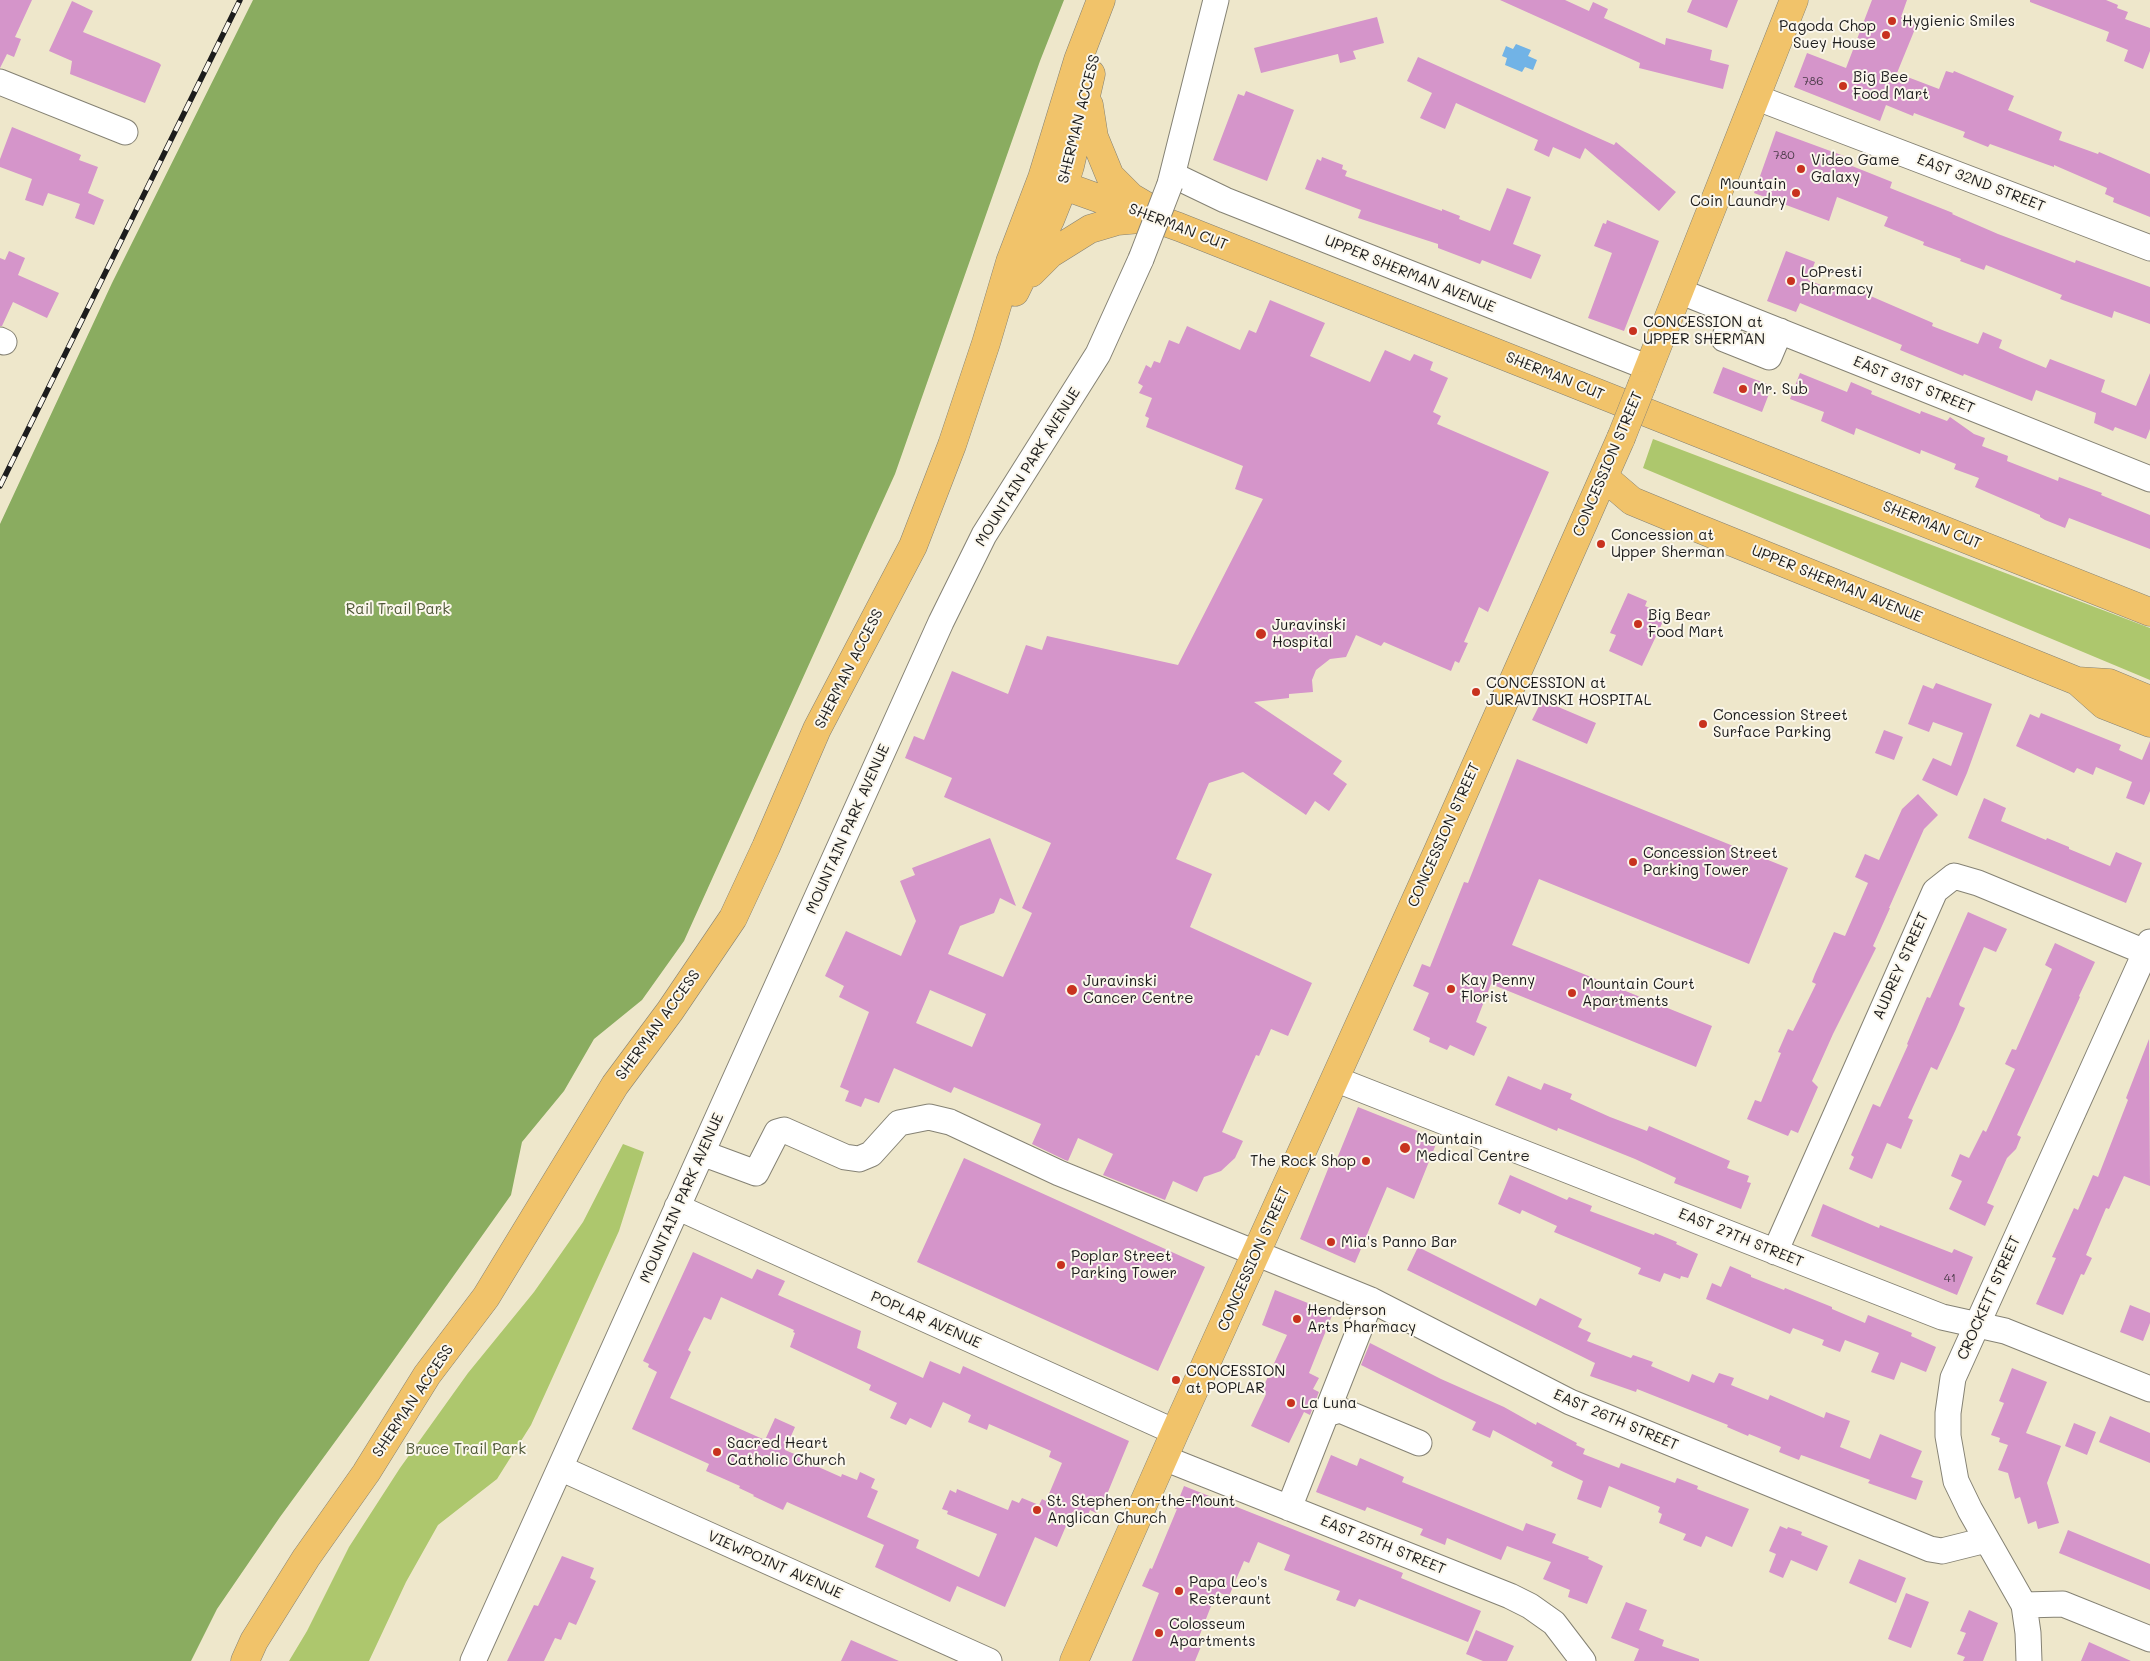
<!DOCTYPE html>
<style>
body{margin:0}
canvas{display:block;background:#eee7cb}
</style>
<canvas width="2150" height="1661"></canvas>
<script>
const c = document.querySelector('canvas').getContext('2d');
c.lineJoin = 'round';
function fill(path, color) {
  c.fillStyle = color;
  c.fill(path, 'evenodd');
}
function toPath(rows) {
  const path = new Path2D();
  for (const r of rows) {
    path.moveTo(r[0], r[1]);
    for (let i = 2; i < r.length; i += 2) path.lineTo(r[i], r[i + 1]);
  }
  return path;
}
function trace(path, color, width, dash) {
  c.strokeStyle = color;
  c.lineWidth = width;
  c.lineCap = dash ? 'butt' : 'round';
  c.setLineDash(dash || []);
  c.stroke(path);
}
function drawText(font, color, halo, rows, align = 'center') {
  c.font = font + ' Mali,sans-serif';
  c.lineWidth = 4;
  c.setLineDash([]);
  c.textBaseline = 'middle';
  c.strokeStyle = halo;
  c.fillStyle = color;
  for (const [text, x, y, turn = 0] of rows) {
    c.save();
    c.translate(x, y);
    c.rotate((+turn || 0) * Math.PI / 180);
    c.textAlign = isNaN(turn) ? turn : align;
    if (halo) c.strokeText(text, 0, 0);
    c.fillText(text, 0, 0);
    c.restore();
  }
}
fill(toPath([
 [1653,439,2150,628,2150,680,1643,468],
 [623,1144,644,1152,619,1231,531,1425,497,1479,438,1525,406,1582,369,1661,289,1661,307,1631,349,1547,400,1468,468,1373,534,1292,583,1222]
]), '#adc76d');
fill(toPath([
 [253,0,1064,0,1040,61,895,474,684,941,642,1000,594,1039,564,1091,522,1142,511,1195,359,1409,280,1517,217,1609,191,1661,0,1661,0,524,112,283]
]), '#8aac60');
fill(toPath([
 [1516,44,1531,50,1528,56,1537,60,1533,70,1525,67,1522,72,1505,65,1507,58,1502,56,1506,46,1513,49]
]), '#71b3e6');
fill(toPath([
 [0,0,32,0,15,37,21,39,14,57,7,54,0,68],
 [1500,0,1565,0,1589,11,1593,2,1608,9,1604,18,1665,45,1666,38,1712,50,1710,60,1729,65,1723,89,1639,68,1640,63],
 [1692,0,1738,0,1727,28,1687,12],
 [1872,0,1907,0,1901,17,1917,24,1897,73,1939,89,1946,71,1953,73,1954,71,2014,96,2008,110,2062,132,2059,140,2098,154,2099,152,2150,174,2150,217,2113,202,2114,198,2105,194,2107,188,2054,165,2054,167,1990,144,1988,147,1963,137,1965,132,1914,113,1913,116,1886,105,1880,121,1794,87,1807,53,1846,68],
 [2030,0,2106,0,2118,5,2117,8,2128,12,2125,19,2150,28,2150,51,2143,69,2124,61,2128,50,2106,41,2109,32,2030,2],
 [72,1,93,11,83,32,159,63,161,65,145,103,70,74,72,61,49,51],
 [1377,17,1384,43,1353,51,1356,59,1340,63,1338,54,1261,73,1254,48],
 [1418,57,1614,145,1616,142,1676,192,1659,211,1585,148,1580,159,1553,147,1549,157,1534,150,1538,140,1456,103,1445,129,1420,118,1432,93,1407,81],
 [1246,91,1294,110,1267,181,1213,160,1238,94,1244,96],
 [12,127,81,155,79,160,98,167,88,193,104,200,94,225,75,218,80,204,48,193,43,206,25,200,32,179,0,167,0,159],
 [1776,131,1844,156,1842,162,1892,182,1890,188,1953,213,1952,214,1998,234,2075,263,2076,260,2150,287,2150,324,2114,311,2112,318,2060,299,2062,295,1986,265,1984,270,1960,261,1961,259,1923,245,1924,242,1884,226,1888,217,1837,197,1829,221,1754,193],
 [1322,157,1343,165,1342,169,1347,171,1345,176,1442,211,1442,209,1460,216,1459,219,1490,231,1507,188,1531,197,1513,244,1541,255,1531,279,1482,260,1480,264,1438,248,1438,244,1358,218,1361,210,1305,189,1317,159,1321,161],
 [1607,220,1659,241,1624,331,1588,318,1612,253,1594,246,1603,223,1606,224],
 [9,251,25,258,18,275,59,293,47,318,13,302,2,326,0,326,0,258,5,260],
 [1786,251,1815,262,1808,280,1849,296,1852,288,1933,323,1932,326,1978,344,1983,332,2002,340,1999,348,2017,356,2046,368,2050,359,2105,380,2101,392,2136,406,2150,373,2150,429,2146,439,2115,427,2113,431,2094,423,2096,413,2036,390,2032,401,1964,374,1963,376,1900,350,1902,345,1800,303,1796,312,1767,301],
 [1270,300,1325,323,1310,356,1370,382,1385,350,1410,361,1414,354,1433,362,1430,370,1448,378,1433,412,1441,416,1437,424,1549,472,1488,612,1479,607,1464,642,1468,643,1459,663,1455,661,1451,671,1384,642,1381,646,1356,635,1346,657,1330,659,1316,670,1312,680,1313,692,1289,694,1289,698,1254,702,1342,761,1333,774,1347,784,1329,811,1315,801,1306,815,1243,772,1209,783,1176,859,1212,874,1190,927,1312,983,1288,1036,1271,1029,1259,1056,1256,1055,1222,1132,1243,1141,1235,1158,1221,1171,1204,1177,1197,1192,1173,1181,1165,1200,1103,1175,1113,1154,1078,1138,1068,1161,1065,1160,1032,1144,1041,1124,954,1087,951,1093,894,1068,879,1103,865,1098,861,1107,845,1101,849,1091,840,1087,869,1012,839,997,844,986,825,976,846,931,901,956,916,921,900,881,915,875,912,868,990,838,1016,906,1000,898,994,913,960,926,948,954,1003,977,1032,913,1022,908,1051,843,944,797,952,778,905,758,914,736,924,740,952,671,1008,694,1026,645,1042,650,1047,636,1178,665,1263,499,1235,489,1243,466,1146,427,1149,418,1145,416,1152,398,1139,393,1143,386,1138,383,1146,365,1151,368,1154,361,1160,363,1169,340,1179,344,1187,326,1240,350,1249,330,1256,333],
 [930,990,986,1014,972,1047,916,1023],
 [1723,367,1772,386,1762,412,1713,393],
 [1800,373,1847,392,1851,382,1872,391,1871,394,1920,414,1921,411,1947,421,1950,417,1974,434,1985,438,1982,446,2008,456,2007,461,2058,481,2059,477,2102,493,2101,495,2150,515,2150,549,2069,518,2065,528,2045,520,2040,517,2040,515,1975,487,1979,478,1954,469,1956,464,1921,450,1920,454,1856,428,1854,435,1821,421,1824,412,1790,399],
 [1628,593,1647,601,1645,606,1666,615,1642,666,1609,651,1616,635,1610,633],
 [1936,683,1992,704,1967,773,1957,796,1922,780,1933,758,1951,766,1963,733,1933,722,1929,732,1908,724,1923,685,1933,689],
 [1542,700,1596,723,1587,744,1532,720],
 [2041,713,2121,745,2119,750,2142,760,2150,741,2150,791,2144,805,2126,798,2132,782,2096,767,2093,775,2077,768,2074,773,2016,746,2030,714,2039,718],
 [1884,730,1903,737,1894,760,1875,753],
 [1517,759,1788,868,1749,964,1539,879,1512,945,1712,1026,1696,1067,1491,984,1476,1022,1487,1027,1474,1056,1450,1045,1447,1050,1429,1042,1430,1038,1413,1030,1429,993,1413,986,1422,964,1430,967,1464,882,1468,883],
 [1918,794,1938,815,1924,829,1889,908,1890,908,1873,946,1876,948,1833,1034,1812,1081,1818,1087,1798,1133,1791,1130,1788,1136,1747,1119,1755,1100,1761,1102,1781,1053,1778,1052,1788,1029,1793,1031,1816,984,1812,982,1815,974,1834,932,1845,936,1858,906,1868,883,1855,877,1865,854,1879,860,1902,809],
 [1984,798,2006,808,2001,821,2046,840,2047,838,2069,847,2069,849,2110,866,2116,852,2142,863,2126,903,1968,838],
 [1968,912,2007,929,1996,952,1984,947,1959,1004,1960,1006,1965,1008,1956,1029,1937,1070,1931,1067,1908,1118,1913,1120,1901,1149,1887,1143,1872,1179,1849,1169,1854,1157,1851,1155,1873,1104,1880,1107,1908,1045,1907,1044,1927,997,1930,998],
 [2055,943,2095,962,2079,996,2080,997,2017,1135,2021,1137,2016,1149,2007,1158,1987,1203,1994,1206,1985,1226,1949,1209,1962,1181,1951,1176,1960,1154,1969,1158,1983,1130,1986,1132,2015,1069,2005,1064,2012,1049,2016,1050,2052,969,2045,965],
 [2149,1039,2150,1186,2124,1176,2109,1209,2106,1208,2086,1255,2092,1258,2084,1275,2081,1274,2063,1315,2036,1304,2056,1258,2052,1257,2074,1208,2078,1210,2093,1175,2098,1177,2128,1100,2126,1098],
 [1508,1076,1541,1090,1544,1083,1572,1094,1570,1099,1610,1117,1647,1131,1649,1126,1730,1161,1727,1168,1749,1176,1747,1182,1751,1183,1741,1209,1674,1183,1676,1178,1635,1159,1558,1128,1557,1131,1495,1105],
 [1358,1107,1438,1139,1414,1199,1387,1187,1355,1263,1300,1239,1330,1164,1334,1166],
 [964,1158,1205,1267,1158,1371,917,1262],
 [1510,1175,1567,1200,1569,1197,1592,1206,1590,1211,1654,1235,1655,1233,1677,1242,1676,1244,1698,1254,1688,1278,1681,1276,1680,1279,1664,1273,1660,1282,1638,1274,1641,1268,1554,1232,1557,1226,1522,1210,1520,1214,1498,1204],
 [1823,1204,1879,1228,1880,1225,1952,1253,1954,1249,1973,1257,1957,1295,1811,1236],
 [1418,1247,1536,1306,1540,1298,1582,1319,1578,1327,1591,1333,1587,1341,1631,1358,1633,1355,1653,1362,1651,1366,1689,1382,1692,1374,1714,1383,1719,1373,1734,1378,1731,1385,1768,1400,1770,1395,1824,1418,1826,1412,1850,1421,1840,1447,1870,1459,1880,1434,1922,1451,1911,1477,1923,1481,1916,1500,1868,1483,1870,1480,1804,1456,1801,1455,1799,1460,1779,1452,1781,1447,1749,1434,1748,1436,1727,1427,1728,1425,1637,1389,1636,1392,1590,1376,1595,1363,1407,1270],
 [693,1252,752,1279,757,1269,785,1281,778,1295,861,1331,857,1348,923,1378,930,1361,960,1374,963,1366,1129,1441,1103,1504,1101,1504,1096,1513,1090,1510,1087,1518,1072,1512,1057,1547,1035,1537,1005,1607,957,1586,950,1602,875,1567,884,1545,787,1502,783,1510,753,1496,754,1495,739,1488,740,1486,706,1471,709,1464,632,1429,657,1372,648,1367,649,1364,643,1361],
 [721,1297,794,1330,793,1332,795,1333,790,1347,871,1385,869,1390,897,1403,890,1418,906,1425,910,1418,931,1428,943,1402,971,1415,968,1422,987,1430,989,1424,1051,1451,1049,1457,1062,1463,1046,1501,1042,1499,1039,1505,1022,1498,1019,1503,1012,1500,1008,1510,957,1489,956,1493,950,1490,942,1509,948,1511,947,1514,997,1534,979,1577,916,1548,919,1540,867,1517,878,1491,871,1488,875,1479,860,1472,857,1480,842,1474,841,1477,805,1461,806,1459,785,1450,795,1427,775,1418,765,1440,670,1398,691,1352,688,1350,704,1317,711,1320],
 [1730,1266,1751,1275,1751,1277,1784,1290,1785,1288,1832,1307,1832,1309,1865,1323,1868,1315,1912,1333,1911,1336,1936,1347,1926,1372,1901,1362,1894,1380,1871,1372,1879,1353,1845,1340,1840,1352,1822,1345,1824,1340,1793,1328,1790,1334,1706,1299,1712,1283,1721,1287],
 [1275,1290,1333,1313,1309,1373,1319,1378,1313,1389,1319,1392,1310,1415,1304,1412,1289,1443,1251,1426,1266,1394,1261,1392,1287,1335,1262,1325],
 [2130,1305,2150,1313,2150,1323,2143,1341,2120,1332],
 [1370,1343,1441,1379,1504,1407,1536,1425,1537,1422,1577,1443,1576,1445,1585,1449,1583,1454,1619,1468,1621,1463,1675,1483,1677,1478,1698,1486,1697,1489,1749,1509,1732,1547,1706,1536,1701,1547,1683,1540,1686,1534,1659,1523,1662,1514,1658,1512,1660,1507,1609,1486,1601,1508,1577,1499,1583,1481,1551,1466,1553,1462,1493,1430,1490,1438,1472,1430,1476,1422,1361,1365],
 [2012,1368,2047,1382,2026,1433,2061,1446,2047,1483,2059,1523,2038,1529,2036,1521,2028,1524,2020,1497,2015,1499,2008,1473,1998,1470,2008,1445,1999,1442,2000,1438,1991,1435,2004,1403,1999,1401],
 [2110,1416,2150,1433,2150,1463,2099,1442],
 [2074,1423,2096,1432,2087,1455,2065,1446],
 [1331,1455,1357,1466,1360,1458,1404,1477,1402,1482,1523,1531,1526,1523,1556,1534,1552,1543,1589,1557,1588,1559,1603,1566,1587,1604,1568,1597,1570,1590,1543,1579,1551,1562,1507,1546,1501,1560,1447,1538,1445,1545,1420,1535,1423,1529,1367,1507,1365,1511,1316,1492],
 [1184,1486,1403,1573,1401,1578,1481,1611,1468,1642,1359,1599,1355,1607,1336,1600,1340,1591,1284,1570,1290,1555,1258,1542,1249,1563,1244,1561,1229,1596,1220,1593,1217,1602,1213,1601,1197,1642,1202,1644,1195,1661,1132,1661,1159,1593,1142,1586,1150,1568,1152,1569,1177,1509,1175,1509],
 [1780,1526,1787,1529,1788,1527,1802,1532,1801,1535,1828,1546,1817,1571,1791,1560,1783,1578,1769,1572,1776,1554,1769,1551],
 [2068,1530,2150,1564,2150,1590,2059,1553],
 [562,1556,594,1568,590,1578,596,1581,576,1625,569,1622,561,1640,555,1638,544,1661,507,1661,534,1605,538,1606],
 [1859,1559,1906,1578,1896,1603,1849,1583],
 [1906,1593,1929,1602,1911,1648,1888,1639],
 [1626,1602,1647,1610,1639,1630,1664,1640,1662,1646,1699,1659,1699,1661,1634,1661,1639,1649,1611,1638],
 [1969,1610,1998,1623,1983,1661,1963,1661,1965,1657,1957,1654,1966,1633,1960,1631],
 [1476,1630,1514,1646,1507,1661,1483,1661,1466,1654],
 [851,1640,899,1661,841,1661],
 [2089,1642,2131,1661,2081,1661]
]), '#d595ca');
const minor = toPath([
 [0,82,125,132],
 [1755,97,2150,248],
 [1173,175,1225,200,1649,368],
 [1170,184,1216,0],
 [1679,291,2150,479],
 [1734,313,1724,339,1769,357,1780,331],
 [0,340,4,342],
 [1335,1079,1942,1317,2005,1331,2150,1389],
 [702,1153,756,1173,777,1132,784,1130,845,1157,859,1159,871,1154,899,1123,929,1117,950,1122,1059,1173,1371,1300,1570,1402,1930,1549,1942,1551,1986,1540],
 [677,1207,1175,1432],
 [1775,1252,1935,891,1954,876,1978,883,2145,952],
 [1326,1414,1340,1410,1419,1443],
 [1164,1458,1510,1596,1530,1606,1554,1623,1583,1661],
 [560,1468,989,1661],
 [1289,1508,1371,1300],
 [2024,1605,2063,1604,2150,1639],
 [473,1661,941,622,984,535,1098,354,1141,259],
 [2029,1661,2028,1633,2024,1605,1970,1510,1956,1481,1948,1436,1948,1413,1953,1378,2150,942]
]);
const major = toPath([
 [1089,105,1094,137,1110,176,1131,197,1148,207],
 [1042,178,1179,227,2150,612],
 [1031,273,1050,254,1090,229,1117,221,1140,219,1149,220],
 [1015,292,1050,220,1064,185,1070,166,1091,74],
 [1642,385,1794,0],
 [1604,477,1632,501,1695,527,2077,681,2109,683,2150,700],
 [2077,681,2104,705,2150,723],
 [245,1661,254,1641,306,1558,366,1473,427,1375,486,1297,615,1085,670,1011,733,918,766,847,817,729,913,546,952,445,986,343,1010,262,1042,178,1078,60,1101,0],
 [1074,1661,1175,1432,1437,853,1621,438]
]);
trace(minor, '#858274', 27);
trace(major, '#858274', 29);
trace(minor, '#fff', 25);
trace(major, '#f1c36a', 28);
const rail = toPath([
 [0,486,240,0]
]);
trace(rail, '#1c1c1c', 5.5);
trace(rail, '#fbf7ec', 4, [11]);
const minorBridge = toPath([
 [1141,259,1170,184]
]);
const majorBridge = toPath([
 [1621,438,1642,385]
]);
trace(minorBridge, '#858274', 27, []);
trace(majorBridge, '#858274', 29, []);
trace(minorBridge, '#fff', 25);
trace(majorBridge, '#f1c36a', 28);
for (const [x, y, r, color] of [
 [1892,21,5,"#c8321e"],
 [1886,35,5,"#c8321e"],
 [1843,86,5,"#c8321e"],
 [1801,169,5,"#c8321e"],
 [1796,193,5,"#c8321e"],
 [1791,281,5,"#c8321e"],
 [1633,331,5,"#c8321e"],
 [1743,389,5,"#c8321e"],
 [1601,544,5,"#c8321e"],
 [1638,624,5,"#c8321e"],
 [1261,634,6,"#c8321e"],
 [1476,692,5,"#c8321e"],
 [1703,724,5,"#c8321e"],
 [1633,862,5,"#c8321e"],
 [1451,989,5,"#c8321e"],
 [1072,990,6,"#c8321e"],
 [1572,993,5,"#c8321e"],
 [1405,1148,6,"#c8321e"],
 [1366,1161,5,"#c8321e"],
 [1331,1242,5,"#c8321e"],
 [1061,1265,5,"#c8321e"],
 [1297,1319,5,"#c8321e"],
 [1176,1380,5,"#c8321e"],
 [1291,1403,5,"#c8321e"],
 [717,1452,5,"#c8321e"],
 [1037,1510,5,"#c8321e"],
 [1179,1591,5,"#c8321e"],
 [1159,1633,5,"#c8321e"]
]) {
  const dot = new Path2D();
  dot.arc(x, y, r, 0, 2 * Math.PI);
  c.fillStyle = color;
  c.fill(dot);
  trace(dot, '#fbf7ec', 2);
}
drawText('12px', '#4a3a48', null, [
 ["786",1813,81],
 ["780",1784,155],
 ["41",1950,1278]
]);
drawText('15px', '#1c1c1c', '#fbf7ec', [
 ["Hygienic Smiles",1902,21],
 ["Pagoda Chop",1876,26,"right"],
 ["Suey House",1876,43,"right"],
 ["Big Bee",1853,77],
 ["Food Mart",1853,94],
 ["Video Game",1811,160],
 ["Galaxy",1811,177],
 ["Mountain",1786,184,"right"],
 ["Coin Laundry",1786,201,"right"],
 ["LoPresti",1801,272],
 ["Pharmacy",1801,289],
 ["CONCESSION at",1643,322],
 ["UPPER SHERMAN",1643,339],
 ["Mr. Sub",1753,389],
 ["Concession at",1611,535],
 ["Upper Sherman",1611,552],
 ["Big Bear",1648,615],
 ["Food Mart",1648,632],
 ["Juravinski",1272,625],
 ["Hospital",1272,642],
 ["CONCESSION at",1486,683],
 ["JURAVINSKI HOSPITAL",1486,700],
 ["Concession Street",1713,715],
 ["Surface Parking",1713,732],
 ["Concession Street",1643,853],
 ["Parking Tower",1643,870],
 ["Kay Penny",1461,980],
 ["Florist",1461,997],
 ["Juravinski",1083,981],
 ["Cancer Centre",1083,998],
 ["Mountain Court",1582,984],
 ["Apartments",1582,1001],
 ["Mountain",1416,1139],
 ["Medical Centre",1416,1156],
 ["The Rock Shop",1356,1161,"right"],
 ["Mia's Panno Bar",1341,1242],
 ["Poplar Street",1071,1256],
 ["Parking Tower",1071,1273],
 ["Henderson",1307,1310],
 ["Arts Pharmacy",1307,1327],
 ["CONCESSION",1186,1371],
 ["at POPLAR",1186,1388],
 ["La Luna",1301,1403],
 ["Sacred Heart",727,1443],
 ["Catholic Church",727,1460],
 ["St. Stephen-on-the-Mount",1047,1501],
 ["Anglican Church",1047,1518],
 ["Papa Leo's",1189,1582],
 ["Resteraunt",1189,1599],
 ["Colosseum",1169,1624],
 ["Apartments",1169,1641]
], 'left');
drawText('15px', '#1c1c1c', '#fbf7ec', [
 ["SHERMAN ACCESS",1079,119,-76],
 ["EAST 32ND STREET",1981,183,21],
 ["SHERMAN CUT",1178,227,21],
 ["UPPER SHERMAN AVENUE",1410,274,22],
 ["SHERMAN CUT",1555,376,22],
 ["EAST 31ST STREET",1914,385,22],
 ["CONCESSION STREET",1608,464,-67],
 ["MOUNTAIN PARK AVENUE",1028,467,-58],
 ["SHERMAN CUT",1932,525,22],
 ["UPPER SHERMAN AVENUE",1837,584,22],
 ["SHERMAN ACCESS",849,669,-63],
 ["MOUNTAIN PARK AVENUE",848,829,-66],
 ["CONCESSION STREET",1444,835,-66],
 ["AUDREY STREET",1901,966,-66],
 ["SHERMAN ACCESS",658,1025,-54],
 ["MOUNTAIN PARK AVENUE",682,1198,-66],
 ["EAST 27TH STREET",1741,1238,22],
 ["CONCESSION STREET",1254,1259,-66],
 ["CROCKETT STREET",1989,1298,-66],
 ["POPLAR AVENUE",926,1320,24],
 ["SHERMAN ACCESS",413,1401,-56],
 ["EAST 26TH STREET",1616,1420,23],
 ["EAST 25TH STREET",1383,1545,22],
 ["VIEWPOINT AVENUE",775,1565,24]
]);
drawText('15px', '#4f5838', '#fbf7ec', [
 ["Rail Trail Park",398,609],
 ["Bruce Trail Park",466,1449]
]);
</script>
